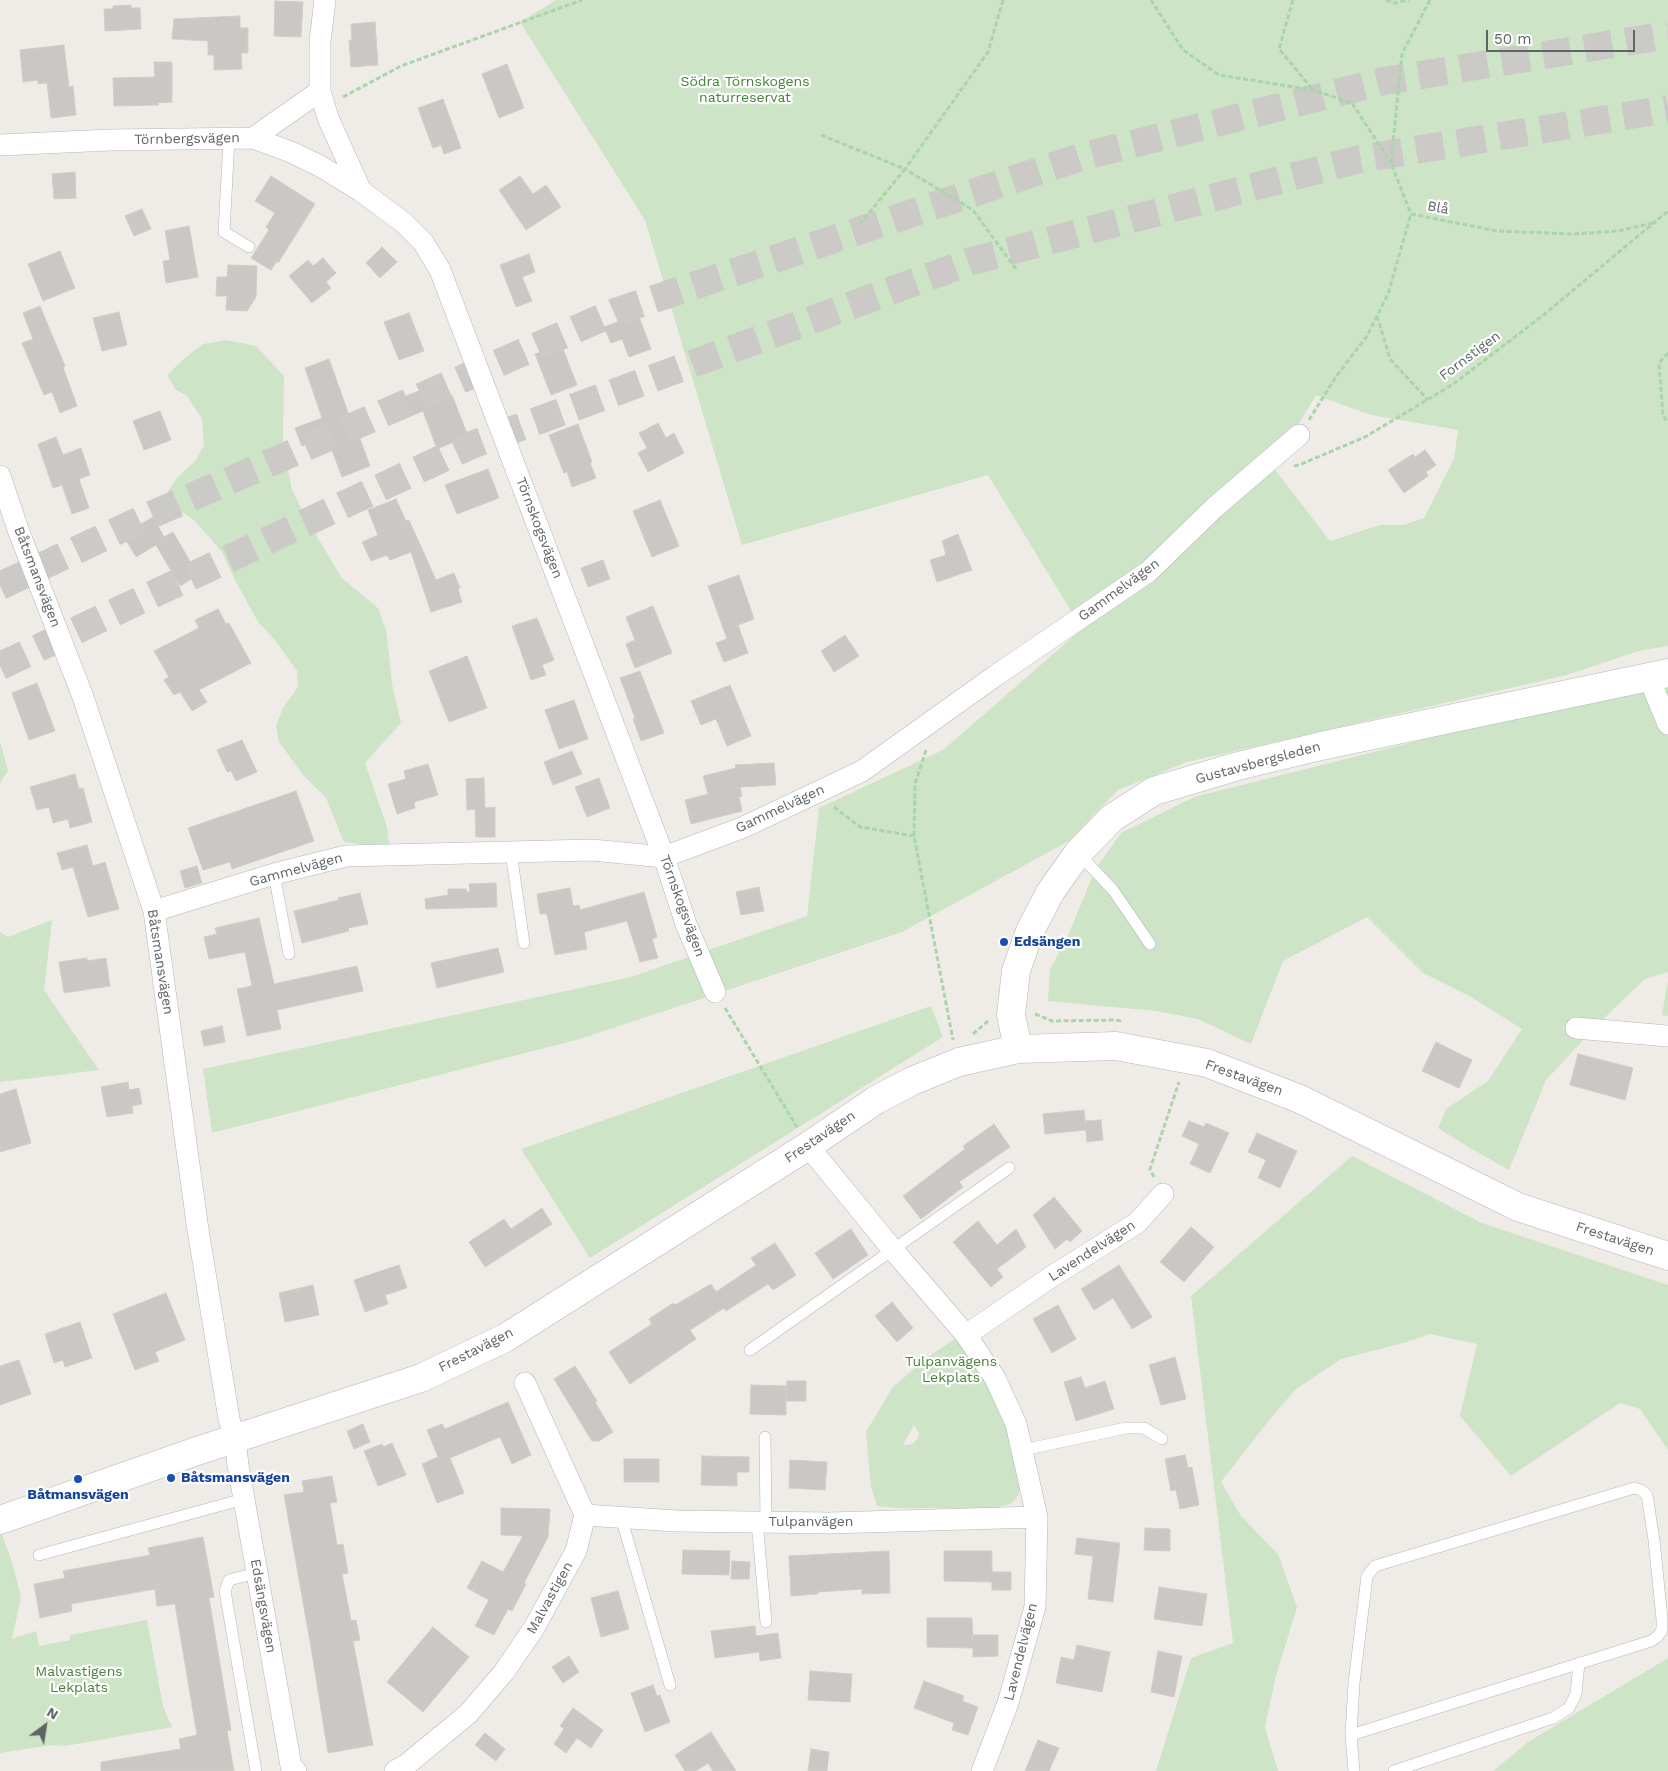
<!DOCTYPE html>
<meta charset="utf-8">
<style>
body{margin:0}
#map{position:relative;width:1668px;height:1771px;overflow:hidden;background:#efece7;font-family:"Work Sans",sans-serif}
canvas{display:block}
.north{position:absolute;left:20px;top:1701px;width:50px;height:50px;-webkit-text-stroke:4px #fff;paint-order:stroke;rotate:31deg;font-size:14px;font-weight:700;line-height:20px;text-align:center;color:#5f6466}
.north::after{content:'';display:block;margin:auto;width:18px;height:22px;background:#5f6466;clip-path:polygon(50% 0,100% 100%,50% 72%,0 100%)}
.scale{position:absolute;left:1486px;top:30px;width:149px;height:22px;box-sizing:border-box;border:2px solid #5f6466;border-top:0;padding-left:6px;font-size:15px;line-height:18px;white-space:nowrap;color:#5f6466;-webkit-text-stroke:4px #fff;paint-order:stroke}
</style>
<div id="map">
<canvas width="1668" height="1771"></canvas>
<div class="north">N</div>
<div class="scale">50 m</div>
</div>
<script>
const c = document.querySelector('canvas').getContext('2d');
c.lineJoin = 'round';
function fill(path, color) {
  c.fillStyle = color;
  c.fill(path, 'evenodd');
}
function toPath(rows) {
  const path = new Path2D();
  for (const r of rows) {
    path.moveTo(r[0], r[1]);
    for (let i = 2; i < r.length; i += 2) path.lineTo(r[i], r[i + 1]);
  }
  return path;
}
function trace(path, color, width, dash) {
  c.strokeStyle = color;
  c.lineWidth = width;
  c.lineCap = dash ? 'butt' : 'round';
  c.setLineDash(dash || []);
  c.stroke(path);
}
function drawText(font, color, halo, rows, align = 'center') {
  c.font = font + ' "Work Sans",sans-serif';
  c.lineWidth = 4.5;
  c.setLineDash([]);
  c.textBaseline = 'middle';
  c.strokeStyle = halo;
  c.fillStyle = color;
  for (const [text, x, y, turn = 0] of rows) {
    c.save();
    c.translate(x, y);
    c.rotate((+turn || 0) * Math.PI / 180);
    c.textAlign = isNaN(turn) ? turn : align;
    if (halo) c.strokeText(text, 0, 0);
    c.fillText(text, 0, 0);
    c.restore();
  }
}
fill(toPath([
 [556,0,1668,0,1668,646,1638,651,1567,675,1187,762,1118,790,1069,841,902,932,580,1039,212,1133,203,1069,631,977,807,916,819,808,943,750,1082,629,988,475,742,545,645,220,520,22],
 [1316,395,1371,415,1458,430,1454,459,1424,518,1403,525,1380,525,1330,541,1273,467],
 [226,340,256,346,284,376,283,444,292,490,307,520,342,578,378,608,386,630,393,690,401,723,365,763,387,827,389,844,367,845,344,842,326,798,304,776,279,742,276,726,283,708,298,687,297,671,275,640,258,622,236,582,222,552,195,521,172,505,168,491,178,477,196,460,204,445,202,419,187,396,175,389,167,375,186,357,203,344],
 [1668,686,1668,972,1645,979,1602,1020,1546,1080,1509,1170,1470,1148,1438,1128,1446,1109,1488,1081,1522,1029,1471,997,1423,973,1367,917,1283,961,1251,1044,1198,1019,1156,1011,1048,1001,1050,969,1066,940,1096,868,1121,833,1194,797,1433,737,1620,696,1654,691],
 [0,741,8,771,0,783],
 [52,920,44,990,99,1070,0,1082,0,932,8,937],
 [1668,980,1668,1016,1662,1015],
 [931,1006,943,1037,590,1258,521,1149],
 [1352,1156,1482,1223,1668,1285,1668,1450,1640,1409,1620,1403,1511,1476,1460,1416,1477,1344,1430,1334,1407,1342,1341,1359,1295,1390,1266,1424,1221,1482,1241,1516,1278,1554,1297,1607,1276,1676,1265,1727,1278,1771,1156,1771,1191,1658,1233,1643,1191,1296],
 [959,1336,1004,1412,1019,1486,1019,1494,1012,1503,1004,1506,991,1508,896,1508,877,1506,871,1487,866,1432,892,1388,925,1359],
 [914,1425,919,1433,918,1438,913,1444,903,1445],
 [0,1535,2,1535,12,1562,21,1597,12,1639,36,1631,39,1646,70,1640,70,1635,147,1620,163,1706,172,1727,65,1746,52,1745,0,1753],
 [1668,1658,1668,1771,1493,1771,1528,1742]
]), '#cde4c6');
const building = toPath([
 [275,1,303,2,301,37,274,36,275,1],
 [131,5,131,8,140,8,141,29,105,31,104,9,113,9,113,6,131,5],
 [240,16,240,28,248,28,248,53,241,53,242,69,214,70,214,55,208,55,208,41,172,39,174,19,240,16],
 [375,22,378,65,351,67,349,40,352,40,351,24,375,22],
 [64,45,69,87,73,86,76,115,51,118,47,83,38,84,38,80,23,82,20,50,64,45],
 [154,62,172,62,172,102,157,103,159,105,114,106,113,78,155,77,154,62],
 [507,64,524,108,499,118,482,74,507,64],
 [443,99,461,148,444,154,441,145,433,148,418,108,443,99],
 [75,172,76,198,54,199,52,174,75,172],
 [271,176,315,204,278,263,277,261,271,270,251,258,269,230,266,227,275,213,255,201,271,176],
 [520,176,533,194,546,185,561,207,526,230,499,190,520,176],
 [142,209,151,229,134,236,125,216,142,209],
 [189,226,198,277,166,283,163,261,170,260,165,231,189,226],
 [382,247,397,262,380,278,366,263,382,247],
 [60,251,75,288,43,301,28,264,60,251],
 [529,254,535,272,522,277,532,301,516,307,500,265,529,254],
 [323,258,336,273,326,282,331,288,312,303,289,276,308,260,313,266,323,258],
 [228,265,257,266,256,297,247,311,226,310,227,296,216,296,217,277,227,277,228,265],
 [40,306,65,366,63,367,77,406,60,413,52,392,44,395,22,343,33,339,23,313,40,306],
 [119,312,127,345,102,351,93,318,119,312],
 [409,313,424,351,399,360,384,322,409,313],
 [638,314,651,349,629,357,622,339,611,343,604,327,638,314],
 [561,344,577,385,551,395,535,354,561,344],
 [329,359,350,418,352,417,370,466,342,477,327,437,302,446,295,428,322,418,305,368,329,359],
 [439,383,445,398,452,395,468,436,437,449,423,411,408,417,401,398,439,383],
 [160,411,171,440,144,450,133,421,160,411],
 [658,423,666,438,674,433,684,453,648,472,638,453,647,448,639,433,658,423],
 [578,424,592,462,590,463,596,478,572,487,567,472,564,473,549,435,578,424],
 [56,437,63,455,81,448,90,475,79,479,89,508,72,514,62,485,53,488,38,444,56,437],
 [1425,450,1436,465,1426,472,1428,476,1404,493,1388,470,1413,454,1415,457,1425,450],
 [488,469,499,498,457,514,445,485,488,469],
 [396,499,406,521,409,520,436,580,454,573,460,588,458,589,462,602,431,612,411,552,390,560,387,555,371,561,362,542,378,535,368,510,396,499],
 [660,500,679,546,652,557,633,511,660,500],
 [153,517,164,537,173,532,198,575,180,586,156,545,136,557,123,535,153,517],
 [958,534,972,570,937,582,930,560,946,555,942,541,958,534],
 [603,560,610,579,588,587,581,568,603,560],
 [739,575,754,619,738,625,748,653,724,662,716,643,727,639,708,586,739,575],
 [653,606,672,653,635,668,626,644,635,640,626,617,653,606],
 [218,609,226,624,229,623,251,663,199,690,207,702,192,711,180,692,174,695,164,680,169,677,154,651,199,628,195,620,218,609],
 [537,618,554,660,542,665,546,675,531,680,512,626,537,618],
 [845,635,859,656,834,672,821,651,845,635],
 [467,656,487,708,449,722,429,671,467,656],
 [640,671,664,733,641,741,633,719,635,718,620,678,640,671],
 [37,683,55,731,29,740,12,693,37,683],
 [730,685,751,736,727,746,716,719,701,725,691,701,730,685],
 [574,700,588,739,559,749,545,710,574,700],
 [242,740,257,772,236,781,231,771,227,772,217,750,242,740],
 [572,751,582,774,553,785,544,762,572,751],
 [774,763,776,785,740,787,742,796,739,797,742,811,691,824,685,800,708,794,703,776,736,768,735,765,774,763],
 [428,764,438,795,414,802,415,808,397,814,388,784,406,779,404,771,428,764],
 [75,774,79,789,83,788,92,822,70,828,68,819,53,823,49,807,37,810,30,787,75,774],
 [484,778,485,808,495,807,495,837,476,837,475,809,467,810,466,779,484,778],
 [599,778,610,808,587,817,575,787,599,778],
 [296,791,314,841,232,869,230,862,203,870,188,828,296,791],
 [87,845,93,866,105,862,119,909,88,917,73,867,62,870,57,853,87,845],
 [197,866,202,883,185,888,180,871,197,866],
 [496,883,497,907,426,909,425,899,448,895,448,889,466,889,467,892,470,892,469,884,496,883],
 [759,887,764,911,741,915,736,892,759,887],
 [570,888,573,906,579,905,580,910,644,892,657,937,652,939,658,958,640,962,627,921,584,932,587,949,555,955,547,914,540,914,537,894,570,888],
 [360,893,368,924,348,928,349,931,302,943,294,911,339,900,338,898,360,893],
 [259,918,274,984,357,966,363,991,277,1010,281,1029,247,1036,237,989,252,986,245,952,209,959,204,937,217,934,215,928,259,918],
 [498,948,504,972,437,988,431,963,498,948],
 [87,958,87,961,106,958,110,986,64,993,59,962,87,958],
 [222,1026,225,1042,204,1046,201,1031,222,1026],
 [1436,1042,1472,1060,1459,1088,1422,1071,1436,1042],
 [1578,1054,1633,1068,1625,1100,1570,1085,1578,1054],
 [128,1082,129,1090,139,1088,142,1104,132,1106,133,1113,107,1117,101,1087,128,1082],
 [16,1089,31,1143,0,1152,0,1094,16,1089],
 [1084,1110,1086,1130,1045,1134,1043,1114,1084,1110],
 [1101,1120,1103,1140,1087,1142,1085,1121,1101,1120],
 [1189,1121,1204,1127,1206,1123,1229,1133,1210,1173,1190,1164,1199,1144,1182,1136,1189,1121],
 [994,1124,1010,1147,959,1182,963,1187,921,1219,903,1196,965,1149,963,1146,994,1124],
 [1257,1133,1297,1151,1280,1188,1258,1178,1266,1160,1248,1152,1257,1133],
 [1054,1197,1082,1231,1070,1242,1067,1239,1055,1249,1033,1215,1054,1197],
 [542,1208,552,1224,485,1267,469,1242,504,1219,511,1229,542,1208],
 [978,1221,997,1245,1016,1229,1026,1247,997,1269,1003,1277,991,1287,953,1242,978,1221],
 [1191,1227,1214,1247,1184,1282,1160,1262,1191,1227],
 [851,1229,868,1255,833,1279,815,1253,851,1229],
 [775,1243,796,1275,773,1290,768,1284,726,1311,724,1308,690,1330,696,1339,630,1384,609,1352,652,1324,649,1319,673,1303,675,1305,711,1284,716,1292,756,1265,751,1258,775,1243],
 [399,1265,407,1288,385,1295,388,1304,365,1312,354,1280,399,1265],
 [1119,1265,1152,1317,1132,1329,1113,1298,1094,1310,1081,1289,1119,1265],
 [313,1285,319,1315,285,1322,279,1293,313,1285],
 [166,1293,185,1340,155,1352,159,1361,135,1370,113,1314,166,1293],
 [892,1302,913,1328,897,1342,875,1316,892,1302],
 [1058,1305,1076,1339,1052,1353,1033,1319,1058,1305],
 [80,1322,92,1358,65,1367,63,1360,54,1363,45,1334,80,1322],
 [1175,1357,1186,1399,1161,1405,1149,1365,1175,1357],
 [19,1360,31,1394,0,1405,0,1366,19,1360],
 [575,1366,597,1401,595,1402,613,1432,599,1441,592,1441,554,1379,575,1366],
 [1081,1377,1085,1388,1105,1381,1114,1409,1076,1421,1064,1382,1081,1377],
 [787,1381,806,1381,806,1401,786,1401,787,1381],
 [751,1385,786,1386,786,1415,750,1414,751,1385],
 [508,1402,531,1455,512,1464,500,1437,450,1458,464,1493,437,1503,422,1464,438,1457,427,1430,442,1424,445,1429,508,1402],
 [363,1424,370,1442,354,1449,347,1431,363,1424],
 [392,1443,406,1475,378,1486,364,1451,382,1444,383,1447,392,1443],
 [1185,1455,1188,1468,1192,1467,1199,1505,1180,1509,1176,1490,1171,1491,1165,1459,1185,1455],
 [702,1456,749,1457,749,1472,737,1472,737,1486,701,1485,702,1456],
 [624,1459,659,1459,659,1482,624,1482,624,1459],
 [790,1460,827,1462,825,1490,789,1488,790,1460],
 [332,1476,337,1502,330,1503,337,1545,343,1544,348,1573,342,1574,351,1621,356,1620,360,1640,353,1641,373,1745,328,1753,311,1647,284,1495,304,1492,302,1481,332,1476],
 [501,1508,550,1509,548,1537,524,1583,526,1584,512,1611,508,1609,494,1635,475,1626,489,1600,467,1588,482,1561,503,1572,523,1536,501,1535,501,1508],
 [1145,1528,1170,1529,1170,1551,1144,1550,1145,1528],
 [203,1537,214,1597,209,1598,231,1730,227,1731,234,1771,101,1771,101,1762,181,1749,179,1739,197,1735,175,1604,157,1606,155,1589,71,1604,72,1611,40,1618,34,1584,65,1578,63,1571,150,1555,148,1548,203,1537],
 [1077,1538,1120,1543,1113,1602,1088,1599,1093,1556,1075,1554,1077,1538],
 [683,1550,730,1551,729,1575,682,1574,683,1550],
 [889,1551,890,1593,862,1594,862,1589,818,1592,818,1594,791,1596,789,1556,889,1551],
 [944,1551,992,1551,992,1572,1011,1572,1011,1590,992,1590,992,1582,944,1581,944,1551],
 [732,1561,750,1562,749,1579,731,1579,732,1561],
 [1159,1587,1207,1594,1202,1626,1154,1619,1159,1587],
 [618,1591,629,1629,601,1637,591,1598,618,1591],
 [927,1618,972,1618,973,1641,973,1635,998,1635,998,1656,973,1657,973,1648,927,1647,927,1618],
 [755,1626,756,1636,778,1633,781,1658,760,1661,759,1652,715,1658,711,1631,755,1626],
 [433,1627,469,1657,423,1712,387,1682,433,1627],
 [1077,1645,1110,1652,1102,1692,1056,1683,1061,1657,1074,1660,1077,1645],
 [1158,1651,1182,1656,1174,1697,1151,1692,1158,1651],
 [569,1656,579,1672,563,1683,552,1667,569,1656],
 [810,1671,852,1674,850,1702,808,1700,810,1671],
 [924,1681,964,1696,962,1701,978,1707,968,1735,952,1730,954,1723,914,1708,924,1681],
 [653,1685,657,1696,660,1695,670,1722,645,1732,631,1693,653,1685],
 [573,1708,603,1730,591,1748,577,1738,566,1753,554,1744,564,1729,560,1726,573,1708],
 [711,1732,736,1771,713,1771,708,1763,696,1771,685,1771,675,1755,711,1732],
 [485,1733,505,1749,496,1761,475,1745,485,1733],
 [1038,1740,1059,1748,1049,1771,1025,1771,1038,1740],
 [811,1749,829,1752,827,1771,808,1771,811,1749]
]);
fill(building, '#cbc7c4');
trace(building, '#d4ccc6', 1);
trace(toPath([
 [0,586,153,514,615,312,1081,157,1384,81,1668,35],
 [0,666,469,446,972,261,1360,159,1668,109]
]), '#cbcac7', 28, [28, 14]);
const service = toPath([
 [229,139,224,232,249,247],
 [511,852,524,943],
 [1078,853,1113,890,1150,944],
 [274,874,289,954],
 [750,1350,1009,1168],
 [765,1437,766,1522],
 [1023,1450,1126,1428,1144,1428,1162,1439],
 [621,1517,670,1685],
 [757,1522,766,1622],
 [39,1555,244,1499],
 [1351,1735,1651,1641,1658,1636,1662,1630,1662,1619,1654,1540,1647,1495,1641,1490,1634,1488,1375,1566,1367,1576,1354,1683,1351,1735,1354,1771],
 [256,1771,225,1591,229,1580,257,1573],
 [1394,1771,1553,1718,1569,1708,1576,1694,1579,1663]
]);
const minor = toPath([
 [325,0,320,41,320,91,328,118,361,191,404,223,423,242,440,270,664,857,686,924,715,992],
 [253,138,320,91],
 [0,145,110,140,253,138,291,152,320,166,361,191],
 [0,476,19,532,83,697,154,911,198,1230,229,1419,235,1439,238,1465,291,1766,296,1771],
 [1649,678,1668,724],
 [154,911,274,874,346,856,592,850,664,857,744,827,862,771,995,676,1148,572,1214,508,1299,435],
 [1576,1028,1668,1036],
 [808,1146,893,1250,966,1335,995,1378,1016,1424,1037,1517,1035,1607,1008,1703,982,1771],
 [966,1335,1051,1277,1137,1223,1163,1194],
 [585,1515,676,1521,829,1523,1037,1517],
 [395,1771,406,1765,468,1714,504,1672,534,1628,576,1551,585,1515,525,1383]
]);
const tertiary = toPath([
 [1018,1049,1011,1015,1016,971,1030,931,1051,891,1078,853,1112,818,1154,791,1238,766,1321,746,1668,673],
 [0,1520,197,1451,421,1378,505,1338,808,1146,876,1100,912,1081,959,1062,1018,1049,1116,1046,1207,1063,1300,1099,1518,1207,1668,1256]
]);
trace(service, '#b2b6b8', 12);
trace(minor, '#b2b6b8', 22);
trace(tertiary, '#b2b6b8', 29);
trace(toPath([
 [1003,0,988,52,905,169,973,210,1016,269],
 [1151,0,1183,50,1219,75,1313,90,1352,103,1391,163],
 [1293,0,1279,49,1313,90],
 [1386,0,1395,3,1409,0],
 [1430,0,1402,54,1391,163,1411,214,1497,231,1573,234,1618,231,1653,223],
 [343,97,401,66,582,0],
 [821,135,905,169,860,224],
 [1377,316,1390,359,1428,400],
 [1668,353,1659,363,1663,416,1668,422],
 [1309,420,1335,378,1367,336,1388,294,1411,214],
 [1294,466,1299,465,1365,437,1452,385,1541,317,1668,211],
 [926,750,915,784,914,836,953,1040],
 [834,807,860,827,914,836],
 [725,1008,797,1127],
 [1035,1014,1052,1021,1114,1020,1122,1021],
 [973,1034,989,1020],
 [1154,1177,1150,1169,1179,1082]
]), '#aad5ab', 3, [5, 2.5]);
trace(service, '#fff', 11);
trace(minor, '#fff', 21);
trace(tertiary, '#fff', 28);
for (const [x, y, r, color] of [
 [1004,942,5,"#1a4fb4"],
 [171,1478,5,"#1a4fb4"],
 [78,1479,5,"#1a4fb4"]
]) {
  const dot = new Path2D();
  dot.arc(x, y, r, 0, 2 * Math.PI);
  c.fillStyle = color;
  c.fill(dot);
  trace(dot, '#fff', 2);
}
drawText('14px', '#497f3c', '#fff', [
 ["Södra Törnskogens",745,82],
 ["naturreservat",745,98],
 ["Tulpanvägens",951,1362],
 ["Lekplats",951,1378],
 ["Malvastigens",79,1672],
 ["Lekplats",79,1688]
]);
drawText('14px', '#5f6466', '#fff', [
 ["Törnbergsvägen",187,139,-1],
 ["Blå",1438,208,11],
 ["Fornstigen",1470,356,-37],
 ["Törnskogsvägen",539,528,69],
 ["Båtsmansvägen",37,577,69],
 ["Gammelvägen",1119,590,-36],
 ["Gustavsbergsleden",1258,763,-15],
 ["Gammelvägen",780,809,-25],
 ["Gammelvägen",296,870,-15],
 ["Törnskogsvägen",682,906,70],
 ["Båtsmansvägen",160,962,81],
 ["Frestavägen",1244,1078,20],
 ["Frestavägen",820,1137,-34],
 ["Frestavägen",1615,1239,18],
 ["Lavendelvägen",1092,1251,-33],
 ["Frestavägen",476,1350,-27],
 ["Tulpanvägen",811,1522],
 ["Malvastigen",550,1598,-61],
 ["Edsängsvägen",263,1606,80],
 ["Lavendelvägen",1021,1652,-76]
]);
drawText('bold 14px', '#164399', '#fff', [
 ["Edsängen",1014,942],
 ["Båtsmansvägen",181,1478],
 ["Båtmansvägen",78,1495,"center"]
], 'left');
</script>
